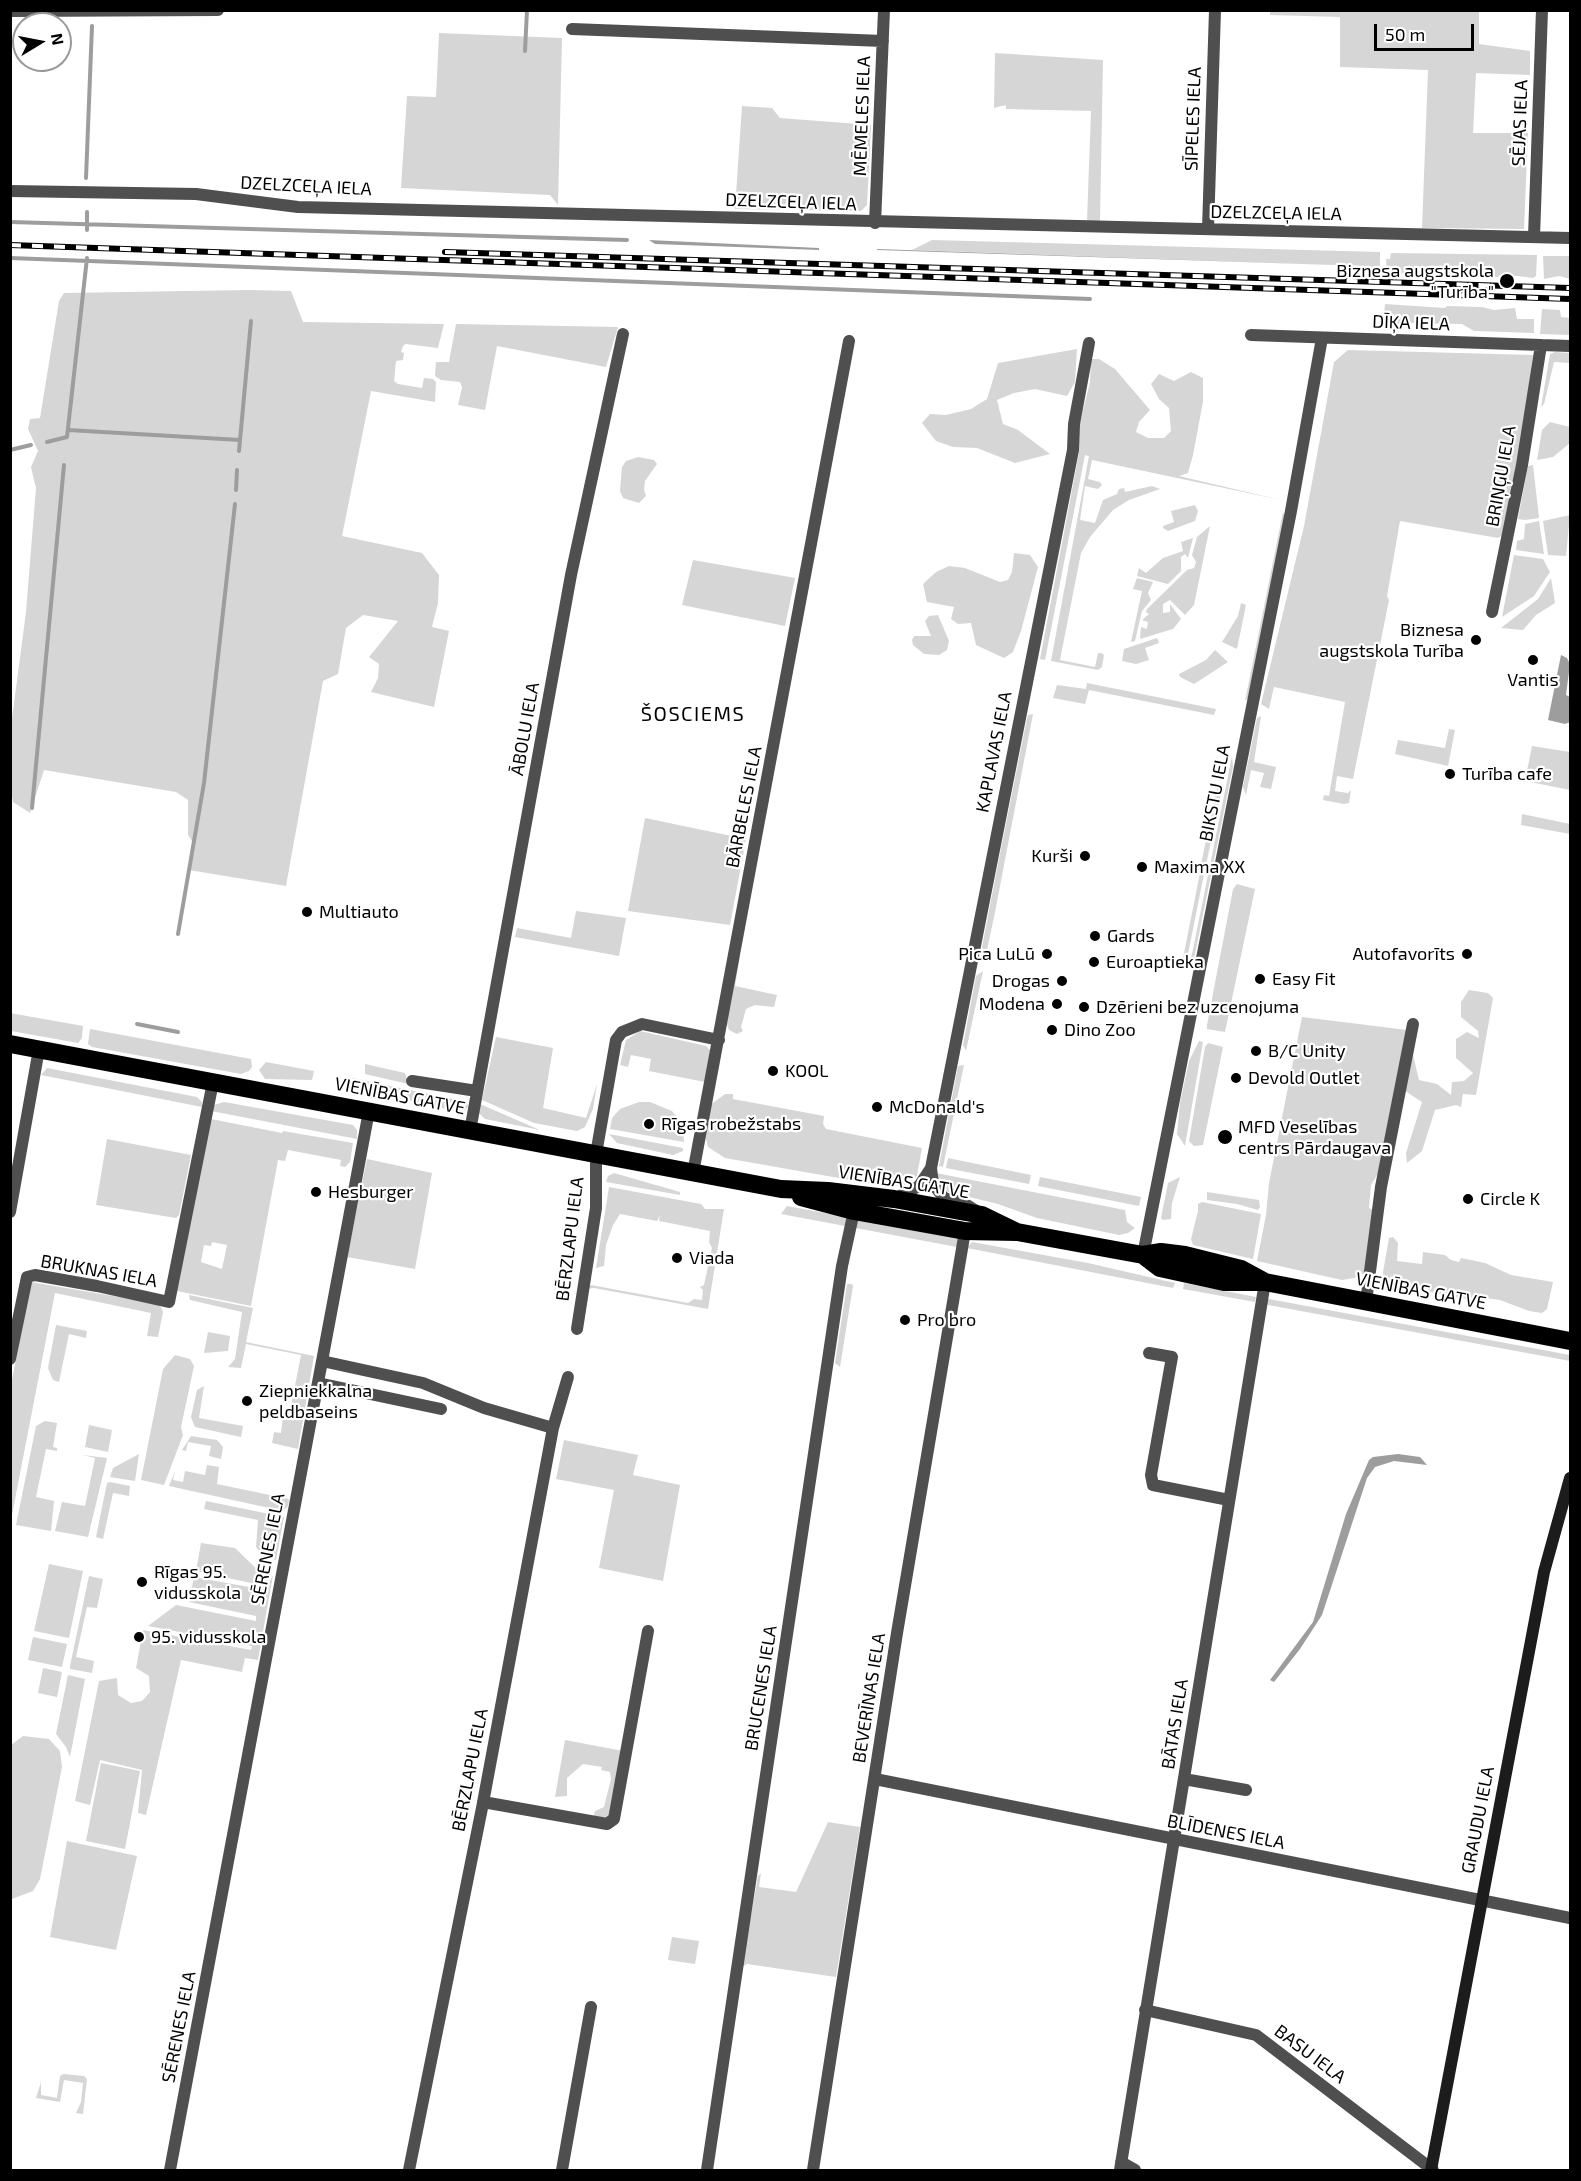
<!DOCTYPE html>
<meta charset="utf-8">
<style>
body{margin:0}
#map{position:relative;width:1581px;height:2181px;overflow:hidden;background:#fff;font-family:"Exo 2",sans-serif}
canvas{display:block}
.frame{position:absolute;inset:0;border:12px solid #000;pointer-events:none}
.north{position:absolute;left:12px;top:12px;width:60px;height:60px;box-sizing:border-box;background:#fff;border:2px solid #999;border-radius:50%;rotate:80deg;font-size:16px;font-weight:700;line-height:24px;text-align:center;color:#000}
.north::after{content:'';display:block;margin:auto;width:21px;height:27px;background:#000;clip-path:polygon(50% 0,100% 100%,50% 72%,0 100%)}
.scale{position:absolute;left:1374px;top:24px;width:100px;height:27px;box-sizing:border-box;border:3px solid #000;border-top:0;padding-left:8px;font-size:18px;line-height:21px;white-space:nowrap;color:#000;-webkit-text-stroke:4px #fff;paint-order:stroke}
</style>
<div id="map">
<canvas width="1581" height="2181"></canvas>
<div class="frame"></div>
<div class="north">N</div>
<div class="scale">50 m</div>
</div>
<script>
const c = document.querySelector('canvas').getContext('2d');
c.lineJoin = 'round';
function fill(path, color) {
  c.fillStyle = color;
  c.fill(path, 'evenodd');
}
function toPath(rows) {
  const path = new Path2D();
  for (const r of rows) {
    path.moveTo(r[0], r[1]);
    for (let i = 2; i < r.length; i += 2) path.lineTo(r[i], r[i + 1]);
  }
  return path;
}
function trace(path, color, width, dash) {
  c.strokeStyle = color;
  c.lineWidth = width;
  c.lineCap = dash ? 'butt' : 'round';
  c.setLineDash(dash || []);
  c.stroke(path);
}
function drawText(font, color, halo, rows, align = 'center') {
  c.font = font + ' "Exo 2",sans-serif';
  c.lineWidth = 4.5;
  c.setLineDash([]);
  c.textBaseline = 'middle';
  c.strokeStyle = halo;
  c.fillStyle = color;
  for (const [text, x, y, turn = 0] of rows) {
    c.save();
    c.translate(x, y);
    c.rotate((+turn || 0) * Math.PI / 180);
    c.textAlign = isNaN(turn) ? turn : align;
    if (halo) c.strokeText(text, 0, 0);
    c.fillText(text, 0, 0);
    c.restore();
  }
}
fill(toPath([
 [1270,10,1479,11,1479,44,1530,51,1530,75,1476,73,1473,133,1528,133,1524,229,1422,228,1428,70,1340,67,1340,17,1270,15],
 [439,33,562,38,558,205,550,195,401,188,407,96,436,97],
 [995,53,1103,60,1100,221,1087,221,1091,111,1006,109,1006,105,994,108],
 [742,106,772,108,780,118,871,125,867,205,861,211,735,209],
 [932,240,1380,252,1380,271,1370,270,1366,266,912,250],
 [1391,253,1537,255,1536,276,1533,278,1501,274,1498,277,1478,276,1475,273,1452,275,1446,269,1433,269,1433,272,1426,274,1387,273,1386,259,1390,259],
 [1543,256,1570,256,1570,279,1559,276,1544,279],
 [249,290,291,291,303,322,444,324,438,348,406,344,403,346,401,352,404,353,403,360,396,361,394,381,398,384,422,388,424,378,433,379,436,382,435,402,371,391,342,536,422,553,439,575,438,603,432,627,449,631,434,707,371,692,378,678,379,664,369,657,398,621,363,615,346,628,338,674,323,681,286,886,189,870,194,844,188,835,188,800,176,792,44,770,30,813,13,802,10,785,11,726,26,612,36,488,31,467,38,451,28,429,30,419,40,418,59,301,64,293],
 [1385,304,1445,308,1447,306,1482,307,1494,310,1515,308,1517,319,1534,319,1534,333,1474,331,1462,324,1412,323,1401,327,1384,328,1384,319,1389,314,1384,314],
 [1542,309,1560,310,1561,317,1570,318,1570,335,1540,334],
 [456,324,618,327,606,367,497,346,485,410,458,405,462,387,460,382,441,380,435,376,436,362,449,362],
 [1077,349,1075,382,1067,396,1035,389,1014,393,997,400,1003,424,1018,430,1050,454,1015,463,977,448,953,447,936,441,922,423,930,414,946,415,971,409,987,399,998,363],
 [1348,350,1533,355,1517,470,1503,535,1498,538,1400,521,1387,596,1389,600,1353,779,1337,776,1335,791,1348,793,1351,790,1349,803,1344,804,1323,800,1324,795,1329,796,1345,702,1274,687,1269,709,1261,704,1304,526,1334,362],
 [1555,352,1570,353,1570,363,1554,362,1544,404,1541,407,1550,354],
 [1091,359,1099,359,1115,369,1150,410,1139,422,1136,432,1148,438,1164,438,1171,431,1169,408,1159,399,1151,384,1159,374,1174,381,1191,372,1203,378,1203,402,1193,455,1188,473,1179,476,1281,500,1092,460,1088,479,1100,482,1102,485,1098,489,1085,486,1080,520,1095,523,1103,500,1117,494,1119,489,1124,488,1125,492,1152,486,1160,489,1129,500,1113,510,1090,537,1081,553,1060,660,1095,667,1098,653,1101,653,1104,655,1102,667,1098,670,1051,661,1089,456,1085,455,1045,660,1040,659,1079,453,1078,431,1090,382],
 [1550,422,1570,427,1570,443,1553,457,1537,460,1542,430],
 [638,457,654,460,657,464,645,481,644,490,646,496,639,503,623,498,620,491,622,467,626,461],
 [1533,465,1539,518,1525,520,1518,519,1528,466],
 [1195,505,1198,511,1195,521,1168,531,1163,528,1163,526,1174,522,1171,511],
 [1283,512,1285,516,1249,697,1245,701],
 [1570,515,1566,556,1548,555,1543,521],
 [1539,521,1544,554,1516,550,1517,541,1524,539,1525,524],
 [1210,526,1194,605,1185,615,1170,600,1163,604,1163,613,1170,612,1170,604,1181,619,1173,629,1140,639,1141,627,1147,629,1148,622,1142,620,1149,614,1146,612,1147,609,1187,570,1194,568,1196,562,1192,555,1197,537],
 [1193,538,1188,558,1185,554,1181,557,1181,571,1168,584,1137,576,1139,568,1146,573,1163,558,1183,551,1181,542],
 [1014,553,1030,555,1038,567,1021,631,1013,652,1004,658,976,645,971,623,958,624,951,619,954,607,927,602,923,584,936,572,949,566,965,568,1000,582,1008,580,1012,572],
 [1514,555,1543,559,1550,572,1534,596,1502,617],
 [693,560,795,578,785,626,682,605],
 [1137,578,1153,582,1148,593,1151,600,1142,611,1135,641,1131,642,1142,591,1133,589],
 [1551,578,1555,603,1536,615,1523,630,1501,628,1538,599],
 [1241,603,1246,605,1237,649,1222,642,1238,616],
 [938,615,949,641,947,650,939,655,924,654,913,645,912,640,914,636,931,636,925,621,929,616],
 [1157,638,1159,643,1145,648,1149,660,1136,664,1122,661,1124,649],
 [1215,650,1228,662,1194,684,1180,677,1179,674,1206,660],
 [1087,683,1216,709,1214,715,1089,690,1085,704,1053,698,1057,685,1086,689],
 [1033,714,995,912,986,955,982,947,999,859,1026,723,1028,715],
 [1261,716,1254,762,1276,767,1271,789,1260,787,1264,773,1251,770,1246,795,1243,787,1257,718],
 [1449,729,1455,730,1448,766,1395,754,1398,740,1445,748],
 [1532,746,1570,752,1570,790,1525,781],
 [1232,756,1233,767,1193,964,1190,964],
 [1218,783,1223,784,1205,870,1200,869],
 [1522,814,1570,824,1570,834,1521,825],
 [645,818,746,839,730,925,628,911],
 [1200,873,1204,874,1186,964,1182,963],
 [1237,884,1255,889,1225,1032,1207,1029,1207,1025,1233,889],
 [576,911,626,918,619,956,515,937,517,928,571,938],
 [740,956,735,986,777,995,774,1007,755,1005,746,1009,741,1027,743,1031,737,1034,729,1030,727,1024,735,965],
 [983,971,966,1051,963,1045,976,976],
 [1469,990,1488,993,1493,998,1476,1095,1463,1094,1461,1107,1456,1105,1435,1110,1422,1151,1407,1163,1406,1153,1422,1102,1399,1087,1380,1170,1371,1185,1369,1208,1377,1212,1366,1270,1360,1277,1342,1280,1257,1261,1266,1215,1269,1183,1302,1017,1407,1030,1419,1080,1437,1084,1451,1095,1452,1082,1464,1081,1473,1073,1456,1058,1456,1039,1467,1032,1479,1038,1478,1031,1461,1017,1461,1002],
 [10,1013,83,1026,82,1038,78,1043,11,1031],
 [90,1029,251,1059,252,1067,249,1071,241,1074,92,1047,88,1044],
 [640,1031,706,1046,712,1052,705,1082,649,1071,651,1059,631,1055,628,1067,620,1065,626,1040],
 [496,1037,553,1048,543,1108,586,1118,597,1084,593,1109,585,1127,577,1131,534,1123,482,1100],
 [1199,1041,1203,1042,1185,1146,1177,1134,1180,1103,1189,1061],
 [1208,1043,1223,1047,1203,1145,1194,1146,1189,1141,1205,1047],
 [266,1062,314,1071,312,1080,265,1079,259,1070],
 [365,1064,405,1073,408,1084,365,1074],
 [964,1065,943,1167,939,1166,958,1066],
 [47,1068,197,1097,202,1102,202,1107,41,1075],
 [353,1078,467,1102,468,1107,463,1113,352,1087],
 [725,1094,733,1094,733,1099,824,1116,823,1124,826,1129,922,1148,917,1176,904,1186,884,1186,725,1158,708,1147,706,1139,710,1105],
 [224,1102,353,1125,357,1130,357,1139,211,1111,214,1105],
 [639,1102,650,1102,672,1111,683,1125,684,1142,610,1129,612,1118,620,1109],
 [480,1104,540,1130,485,1119,479,1113],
 [211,1119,282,1133,283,1131,353,1143,350,1162,345,1167,340,1166,341,1160,288,1150,285,1161,278,1160,251,1306,177,1291],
 [212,1242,227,1245,222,1269,201,1262,204,1245,211,1246],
 [609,1134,683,1148,683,1151,673,1155,617,1143],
 [107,1139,191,1155,179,1215,176,1218,96,1205],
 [948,1158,1031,1175,1029,1184,946,1168],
 [367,1159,432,1173,415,1269,347,1257],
 [614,1173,680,1192,680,1195,606,1182,608,1176],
 [936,1173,1125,1210,1127,1222,1135,1228,1128,1233,1119,1235,1037,1218,998,1204,948,1192,939,1183],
 [1040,1177,1141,1197,1139,1206,1038,1186],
 [1180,1177,1172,1203,1171,1219,1163,1220,1161,1218,1168,1183],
 [609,1187,701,1204,705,1209,724,1209,708,1309,594,1288,586,1289,591,1285,688,1303,694,1299,702,1300,703,1290,700,1287,704,1285,712,1248,709,1242,710,1231,659,1221,660,1215,657,1221,620,1214,613,1225,606,1245,604,1266,596,1268],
 [1207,1192,1259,1200,1260,1207,1258,1210,1237,1204,1207,1200],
 [1202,1202,1261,1214,1253,1259,1193,1245,1191,1239,1198,1211,1198,1204],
 [787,1206,955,1237,958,1239,957,1247,781,1214],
 [1393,1237,1398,1243,1397,1261,1422,1264,1423,1252,1445,1255,1451,1260,1459,1262,1461,1258,1485,1263,1511,1275,1553,1282,1547,1309,1542,1313,1529,1311,1500,1300,1485,1298,1477,1301,1393,1285,1384,1279,1383,1272,1389,1238],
 [972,1242,1088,1263,1175,1283,1173,1288,967,1248],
 [31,1282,154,1303,161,1307,163,1312,158,1337,147,1336,151,1313,55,1293,11,1520,11,1385],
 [1184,1283,1256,1297,1255,1302,1183,1289],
 [847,1284,852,1284,853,1286,840,1367,835,1363],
 [189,1295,253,1308,246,1342,314,1356,298,1449,272,1443,274,1432,281,1433,283,1416,289,1416,301,1355,246,1344,241,1368,228,1367,235,1359,242,1312,190,1300],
 [1269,1299,1570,1355,1570,1361,1263,1304,1264,1300],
 [56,1325,87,1331,86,1338,69,1334,59,1382,53,1380,48,1368],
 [208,1332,230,1336,228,1351,204,1353],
 [175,1355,190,1359,194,1366,181,1427,183,1435,164,1485,141,1480,163,1369],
 [204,1386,199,1418,243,1426,241,1437,195,1427,191,1417,197,1390],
 [45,1421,57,1423,53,1447,57,1448,57,1451,46,1449,36,1497,54,1501,51,1531,16,1525,36,1426],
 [89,1425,112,1430,108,1452,85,1447],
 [191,1436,217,1440,223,1447,221,1459,209,1456,211,1446,188,1442,186,1451,182,1450],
 [564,1440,638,1455,633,1475,680,1485,663,1581,599,1568,614,1490,556,1479],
 [139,1454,135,1481,110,1477,113,1468],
 [83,1455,107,1458,88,1537,55,1531,62,1502,85,1506,95,1458],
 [207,1465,219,1467,217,1484,289,1499,288,1506,283,1511,169,1486,175,1471,173,1480,183,1482,185,1471,205,1475],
 [110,1482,130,1486,129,1496,113,1493,103,1539,96,1537,107,1483],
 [206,1501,284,1517,276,1560,264,1557,256,1547,258,1520,204,1509],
 [201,1543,235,1548,263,1575,263,1580,270,1581,273,1575,258,1660,245,1658,242,1672,181,1660,146,1815,138,1813,142,1770,100,1760,90,1805,75,1801,99,1681,117,1678,118,1695,131,1703,142,1701,150,1692,149,1676,136,1668,143,1630,251,1650,252,1646,148,1626,176,1605,256,1621,256,1616,189,1602,194,1577,260,1589,260,1585,196,1571],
 [49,1564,83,1571,69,1638,34,1631],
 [89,1576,103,1579,97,1608,87,1607,76,1657,94,1661,92,1673,70,1669,70,1666],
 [33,1637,67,1644,62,1667,28,1660],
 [43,1668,62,1672,57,1697,38,1693],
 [68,1675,85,1679,70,1757,66,1747,56,1734],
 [23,1736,49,1739,60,1751,62,1767,40,1879,33,1891,12,1899,11,1745],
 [565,1740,623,1751,609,1817,593,1819,595,1811,604,1807,611,1779,610,1772,601,1770,602,1767,583,1764,567,1778,567,1796,555,1797],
 [101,1763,140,1771,125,1849,86,1841],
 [828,1822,860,1827,836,1977,747,1964,742,1967,758,1876,761,1873,759,1887,796,1892],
 [67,1841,137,1856,116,1950,50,1937],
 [672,1937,699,1941,695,1964,668,1960],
 [63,2074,84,2076,87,2079,83,2114,76,2113,81,2102,83,2083,64,2080,60,2102,36,2098,41,2082,41,2095,57,2098,60,2076]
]), '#d6d6d6');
fill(toPath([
 [649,240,819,248,819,250,655,244],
 [877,249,1366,266,877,250],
 [1561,655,1567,658,1570,664,1566,695,1570,697,1570,722,1565,724,1548,720],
 [1398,1454,1420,1457,1427,1465,1394,1461,1375,1467,1367,1478,1322,1615,1300,1649,1274,1682,1270,1680,1313,1622,1346,1514,1369,1460,1373,1457]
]), '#9d9d9d');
trace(toPath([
 [525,51,527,10],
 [86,178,92,26],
 [87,212,87,230],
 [10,222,627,240],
 [10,258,1090,299],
 [68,430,240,440],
 [47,442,67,437,87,258],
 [10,450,31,445],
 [239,451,251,321],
 [236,490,237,470],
 [32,808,64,465],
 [178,934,204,783,235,504],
 [137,1024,178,1032]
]), '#9d9d9d', 4);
trace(toPath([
 [10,11,218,10],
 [572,29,883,41],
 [10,191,196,194,298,207,1570,238],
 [875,223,884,10],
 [1208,229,1215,10],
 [1534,237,1542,10],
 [1251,335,1570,346],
 [1492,612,1522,465,1541,345],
 [412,1081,477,1091],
 [470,1131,571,575,623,334],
 [693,1173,849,341],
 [894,1199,919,1186,931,1168],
 [975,1210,962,1202,944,1198,933,1184,931,1168,1073,450,1074,424,1089,343],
 [10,1212,39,1049],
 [1143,1255,1291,511,1322,338],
 [1366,1302,1381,1187,1413,1024],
 [577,1329,596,1208,596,1154,616,1040,622,1032,642,1024,719,1040],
 [1149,1353,1172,1357,1151,1475,1153,1485,1229,1500],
 [10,1359,27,1277,35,1275,97,1286,169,1302,213,1082],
 [322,1361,423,1383,484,1408,553,1428],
 [318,1383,441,1409],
 [875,1779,1570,1918],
 [1184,1779,1246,1790],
 [483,1802,607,1824,614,1819,648,1631],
 [1145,2010,1256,2035,1433,2170],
 [1121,2162,1135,2170],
 [170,2170,369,1111],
 [409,2170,482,1808,553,1428,568,1377],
 [562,2170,591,2007],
 [707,2170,842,1266,854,1211],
 [813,2170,897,1633,965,1231],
 [1120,2170,1265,1282]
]), '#4f4f4f', 12);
trace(toPath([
 [1431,2170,1544,1572,1570,1478]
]), '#1c1c1c', 12);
trace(toPath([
 [10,1044,781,1189,828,1191,894,1199,982,1215,1017,1232],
 [801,1197,854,1211,965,1231,1017,1232,1143,1255,1161,1252,1185,1255,1241,1269,1265,1282],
 [1143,1255,1160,1268,1224,1282,1265,1282,1570,1341]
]), '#000', 18);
const rail = toPath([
 [10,245,1570,299],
 [445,252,1570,288]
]);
trace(rail, '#000', 6);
trace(rail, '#fff', 4, [11]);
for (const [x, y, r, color] of [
 [1507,281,8,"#000"],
 [1476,640,6,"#000"],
 [1533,660,6,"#000"],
 [1450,774,6,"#000"],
 [1085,856,6,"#000"],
 [1142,867,6,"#000"],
 [307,912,6,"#000"],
 [1095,936,6,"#000"],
 [1047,954,6,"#000"],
 [1467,954,6,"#000"],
 [1094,962,6,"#000"],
 [1260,979,6,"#000"],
 [1062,981,6,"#000"],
 [1057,1004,6,"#000"],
 [1084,1007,6,"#000"],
 [1052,1030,6,"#000"],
 [1256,1051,6,"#000"],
 [773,1071,6,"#000"],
 [1236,1078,6,"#000"],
 [877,1107,6,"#000"],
 [649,1124,6,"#000"],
 [1225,1137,8,"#000"],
 [316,1192,6,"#000"],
 [1468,1199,6,"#000"],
 [677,1258,6,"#000"],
 [905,1320,6,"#000"],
 [247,1401,6,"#000"],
 [142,1582,6,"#000"],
 [139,1637,6,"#000"]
]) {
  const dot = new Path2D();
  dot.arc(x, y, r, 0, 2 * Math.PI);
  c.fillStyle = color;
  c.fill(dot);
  trace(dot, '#fff', 2);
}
drawText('18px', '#000', '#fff', [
 ["MĒMELES IELA",862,116,-88],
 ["SĪPELES IELA",1193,119,-88],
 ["SĒJAS IELA",1520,123,-88],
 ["DZELZCEĻA IELA",306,186,3],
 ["DZELZCEĻA IELA",791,202,2],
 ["DZELZCEĻA IELA",1276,213,1],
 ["DĪĶA IELA",1411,323,2],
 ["BRIŅĢU IELA",1501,476,-80],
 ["ĀBOLU IELA",525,729,-80],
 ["KAPLAVAS IELA",994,752,-79],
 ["BIKSTU IELA",1215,793,-79],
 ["BĀRBELES IELA",744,807,-79],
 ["VIENĪBAS GATVE",400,1096,11],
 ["VIENĪBAS GATVE",904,1182,9],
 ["BĒRZLAPU IELA",570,1239,-83],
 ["BRUKNAS IELA",99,1271,10],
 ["VIENĪBAS GATVE",1421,1291,11],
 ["SĒRENES IELA",268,1549,-79],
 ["BRUCENES IELA",761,1688,-81],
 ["BEVERĪNAS IELA",869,1698,-81],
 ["BĀTAS IELA",1175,1724,-81],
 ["BĒRZLAPU IELA",470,1770,-79],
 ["GRAUDU IELA",1478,1820,-79],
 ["BLĪDENES IELA",1226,1832,11],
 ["SĒRENES IELA",179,2027,-79],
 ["BASU IELA",1310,2054,37]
]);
drawText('18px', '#000', '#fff', [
 ["Biznesa augstskola",1494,271,"right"],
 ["\"Turība\"",1494,292,"right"],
 ["Biznesa",1464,630,"right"],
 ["augstskola Turība",1464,651,"right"],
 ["Vantis",1533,680,"center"],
 ["Turība cafe",1462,774],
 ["Kurši",1073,856,"right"],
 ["Maxima XX",1154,867],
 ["Multiauto",319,912],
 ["Gards",1107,936],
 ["Pica LuLū",1035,954,"right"],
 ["Autofavorīts",1455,954,"right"],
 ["Euroaptieka",1106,962],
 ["Easy Fit",1272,979],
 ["Drogas",1050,981,"right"],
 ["Modena",1045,1004,"right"],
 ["Dzērieni bez uzcenojuma",1096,1007],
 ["Dino Zoo",1064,1030],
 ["B/C Unity",1268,1051],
 ["KOOL",785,1071],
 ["Devold Outlet",1248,1078],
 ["McDonald's",889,1107],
 ["Rīgas robežstabs",661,1124],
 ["MFD Veselības",1238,1127],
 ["centrs Pārdaugava",1238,1148],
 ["Hesburger",328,1192],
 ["Circle K",1480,1199],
 ["Viada",689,1258],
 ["Pro bro",917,1320],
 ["Ziepniekkalna",259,1391],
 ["peldbaseins",259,1412],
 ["Rīgas 95.",154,1572],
 ["vidusskola",154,1593],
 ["95. vidusskola",151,1637]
], 'left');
c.letterSpacing = '1.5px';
drawText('20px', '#000', '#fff', [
 ["ŠOSCIEMS",693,714]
]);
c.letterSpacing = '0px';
</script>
